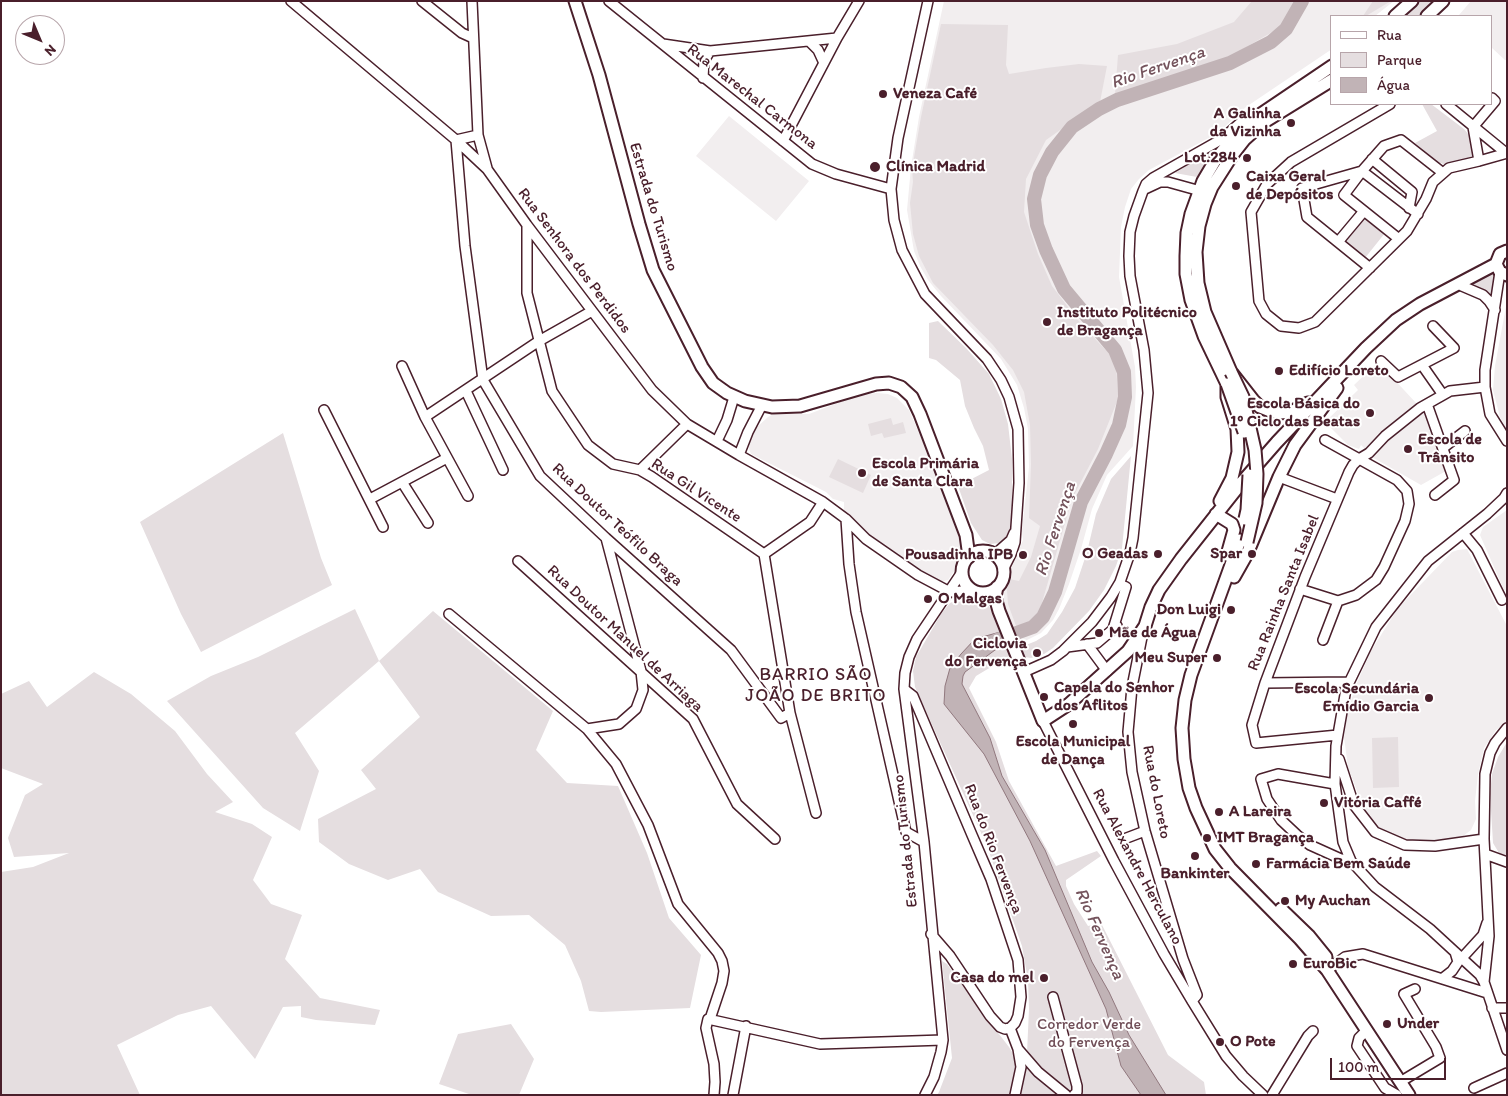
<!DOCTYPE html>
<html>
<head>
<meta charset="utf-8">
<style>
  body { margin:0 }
  #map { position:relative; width:1508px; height:1096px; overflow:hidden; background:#fff; font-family:Itim,sans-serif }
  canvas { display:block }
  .frame { position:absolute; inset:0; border:2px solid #4a1f2b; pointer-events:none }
  .legend { position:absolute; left:1330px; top:15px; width:162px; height:90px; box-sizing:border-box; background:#fff; border:1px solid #b7a5aa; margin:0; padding:6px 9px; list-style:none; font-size:15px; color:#4a1f2b }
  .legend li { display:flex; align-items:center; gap:10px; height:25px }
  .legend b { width:25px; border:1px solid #b7a5aa }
  .north { position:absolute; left:15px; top:15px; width:50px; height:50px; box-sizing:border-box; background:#fff; border:1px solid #b7a5aa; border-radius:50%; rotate:135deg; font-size:14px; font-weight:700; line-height:20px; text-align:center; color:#4a1f2b }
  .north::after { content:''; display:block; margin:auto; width:18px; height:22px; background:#4a1f2b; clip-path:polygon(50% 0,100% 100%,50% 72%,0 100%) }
  .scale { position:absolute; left:1330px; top:1058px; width:116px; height:22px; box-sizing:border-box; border:2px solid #4a1f2b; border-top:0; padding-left:6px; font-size:15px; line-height:18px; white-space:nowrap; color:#4a1f2b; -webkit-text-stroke:4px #fff; paint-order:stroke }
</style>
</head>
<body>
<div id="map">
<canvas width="1508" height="1096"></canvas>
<div class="frame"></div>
<ul class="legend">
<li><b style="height:6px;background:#fff"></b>Rua</li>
<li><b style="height:14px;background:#e5dee0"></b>Parque</li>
<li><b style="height:14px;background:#c1b3b6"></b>Água</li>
</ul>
<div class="north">N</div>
<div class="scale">100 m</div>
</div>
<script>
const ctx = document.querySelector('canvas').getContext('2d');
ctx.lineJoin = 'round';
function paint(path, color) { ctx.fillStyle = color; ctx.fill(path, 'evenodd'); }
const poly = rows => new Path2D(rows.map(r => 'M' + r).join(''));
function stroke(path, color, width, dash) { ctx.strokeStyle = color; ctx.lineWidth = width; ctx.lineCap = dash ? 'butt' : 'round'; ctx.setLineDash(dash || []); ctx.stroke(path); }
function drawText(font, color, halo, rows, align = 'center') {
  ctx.font = font + ' Itim,sans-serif'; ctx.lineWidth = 4; ctx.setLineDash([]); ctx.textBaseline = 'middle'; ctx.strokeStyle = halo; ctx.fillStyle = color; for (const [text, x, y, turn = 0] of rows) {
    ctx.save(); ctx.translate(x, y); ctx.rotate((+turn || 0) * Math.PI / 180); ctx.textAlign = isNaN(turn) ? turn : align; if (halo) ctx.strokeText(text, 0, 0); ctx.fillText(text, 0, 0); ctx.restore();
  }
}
paint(poly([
  [944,1,1394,1,1375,16,1332,16,1332,49,1246,107,1218,133,1149,170,1139,179,1131,189,1125,207,1121,227,1119,277,1135,367,1136,387,1133,446,1107,475,1092,509,1081,549,1069,584,1059,609,1053,620,1041,633,1019,644,1004,604,1004,590,1007,579,1023,540,1022,531,1029,467,1028,429,1024,408,1017,385,1001,359,941,296,928,280,920,266,914,251,907,210,911,167,919,117],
  [1471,1,1507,1,1507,60,1505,60,1492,48,1492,16,1460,16,1459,15],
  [729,116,809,181,776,221,696,156],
  [1507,301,1507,430,1500,417,1493,390,1495,366],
  [1378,362,1417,404,1386,430,1366,450,1361,445,1359,449,1348,445,1325,422,1358,390,1354,385],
  [877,393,888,394,897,398,909,410,962,532,963,547,955,570,948,580,939,582,877,541,844,511,844,502,833,499,826,492,751,454,749,449,749,444,755,429,768,417,774,414,809,414,859,395],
  [1424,410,1446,471,1421,485,1372,457,1385,441],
  [1507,510,1507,591,1504,590,1480,535,1483,527],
  [1467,549,1507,626,1507,721,1496,730,1484,748,1478,774,1475,801,1476,819,1471,830,1463,836,1445,840,1413,841,1390,834,1376,825,1365,813,1348,767,1344,737,1348,711,1356,685,1371,651,1398,608,1452,552,1458,550]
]), '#f2eeef');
paint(poly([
  [1252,1,1297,1,1285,22,1279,28,1224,60,1115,94,1118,55,1177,44,1234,22],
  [1373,1,1391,1,1366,16,1363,16],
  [1418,1,1437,1,1420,16,1401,16],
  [941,24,1008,25,1006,65,1009,74,1046,68,1079,64,1107,66,1100,102,1046,140,1026,179,1024,212,1038,254,1052,286,1081,324,1116,361,1118,399,1098,449,1072,499,1039,613,1030,622,1016,626,1008,604,1007,590,1009,579,1019,581,1031,557,1040,526,1029,518,1031,464,1030,425,1024,392,1013,370,993,345,933,283,919,256,913,234,910,203,913,182,912,169,921,117],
  [1422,104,1431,104,1464,129,1469,135,1474,160,1447,165,1437,162,1415,143,1437,131],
  [1211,151,1213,152,1197,177,1175,173],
  [1365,216,1385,233,1365,258,1344,241],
  [1493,274,1496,276,1491,298,1472,286,1472,284,1490,275],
  [938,321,966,348,989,374,1001,399,1008,424,1012,459,1012,523,1009,534,1000,543,990,544,982,540,971,523,958,486,989,470,983,446,974,428,965,406,960,380,936,360,929,358,929,323],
  [891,418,893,425,903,422,906,433,884,438,882,433,871,436,868,424],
  [283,433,321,558,332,585,201,652,181,614,140,522],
  [1131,456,1122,548,1116,566,1104,590,1089,611,1053,648,1044,654,1031,658,1025,657,1023,655,1021,647,1036,641,1047,634,1062,612,1075,588,1087,552,1096,514,1111,479],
  [838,459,871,475,863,493,829,477],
  [965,597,976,598,985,602,991,609,1011,655,976,676,969,688,996,742,1009,781,1056,866,1097,851,1101,856,1066,880,1066,886,1074,904,1088,926,1101,923,1168,1055,1204,1082,1206,1095,937,1095,939,1092,952,1058,942,961,947,964,975,1003,1009,1047,1026,1075,1029,1009,1028,980,1022,946,987,846,915,687,913,671,916,657,941,614,950,603],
  [355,609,379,661,433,611,553,711,536,750,567,783,618,786,647,853,669,918,701,955,690,1008,601,1012,589,1011,581,981,565,945,529,915,491,916,438,892,420,869,388,880,349,864,319,842,318,819,376,789,361,770,420,717,379,661,295,733,319,771,300,831,263,808,167,701,211,676,258,657],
  [94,672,131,694,175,731,207,774,233,802,215,812,252,824,272,837,253,880,271,904,302,915,285,959,320,998,380,1010,375,1025,316,1020,301,1017,301,1006,283,1007,255,1059,211,1006,178,1015,117,1045,140,1095,1,1095,1,872,33,867,69,853,14,857,8,838,25,795,43,784,1,768,1,694,29,681,47,707],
  [1398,737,1399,787,1373,788,1372,738],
  [1507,742,1507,859,1499,853,1493,843,1490,794,1492,774,1498,757],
  [511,1024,534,1059,519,1095,472,1095,439,1084,458,1034]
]), '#e5dee0');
const water = poly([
  [1000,632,1006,642,965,672,963,676,962,684,990,738,1002,776,1045,850,1092,962,1109,992,1129,1035,1166,1095,1141,1095,1121,1066,1106,1009,1030,841,984,754,944,704,945,686,950,668,961,654,975,639,1000,632]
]);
paint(water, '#c1b3b6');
stroke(water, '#91787e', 1);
stroke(poly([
  [997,640,1033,627,1043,617,1055,592,1081,502,1106,454,1119,425,1125,397,1124,372,1115,350,1064,289,1046,250,1037,225,1034,199,1040,175,1052,152,1072,127,1099,109,1117,100,1230,63,1271,42,1286,29,1302,1]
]), '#c1b3b6', 14);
const minor = poly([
  [291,1,456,140,487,169,527,225,652,390,687,424,739,455,823,502,846,519,866,539,918,575,950,592,973,590],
  [422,1,462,33,473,38],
  [472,1,478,135,456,140,465,246,483,380,540,476,606,538,731,650,781,718,790,713],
  [609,1,812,164,836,174,891,189],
  [928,1,898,138,891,189,894,220,902,250,925,294,987,359,1001,380,1009,397,1018,429,1019,483,1015,542,1011,554,1003,570],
  [809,41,818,50,824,63],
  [663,44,710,51,837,38],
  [703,78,704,61,710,51],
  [1390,104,1291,162,1267,184,1251,212,1259,301,1266,314,1281,326,1299,328,1315,322,1407,231,1426,199,1433,182,1449,168,1479,161,1507,153],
  [1446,104,1506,153],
  [478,135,487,168],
  [783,141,837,38,859,1],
  [1372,159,1412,192,1409,208],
  [1479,161,1473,127,1495,101,1492,98],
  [1145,189,1160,182,1168,182,1204,192],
  [527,225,527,293,552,391,588,445,613,464,640,470,652,477,764,554,810,522,823,502],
  [1399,239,1344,195,1362,171,1384,146,1401,140,1443,173],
  [1338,242,1364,211],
  [1370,268,1307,217,1302,188,1362,171,1418,214],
  [1500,272,1485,370,1485,387,1490,414,1507,441],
  [1462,286,1483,295,1489,301,1495,310],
  [1381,361,1398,377,1454,348,1433,326],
  [1422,365,1443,395],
  [402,366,425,417],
  [466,391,503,470],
  [1427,404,1454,480,1435,495],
  [324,410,383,527],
  [717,441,727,420,734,397],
  [1443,448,1465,431],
  [739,455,748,432,762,405],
  [640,470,687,424],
  [1279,477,1337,499],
  [402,482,428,523],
  [1507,493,1504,498,1487,514,1428,561,1376,627,1346,689,1336,746,1335,784,1343,842,1351,861,1375,887,1430,929,1480,975,1484,982,1507,1050],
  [468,496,425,417,539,341,592,311],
  [370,499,447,458],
  [846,519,849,564,856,612,906,832,924,842],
  [1463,533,1477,550,1502,600],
  [764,554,790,713,816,813],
  [994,555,1011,540,1014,533],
  [518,561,693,719,737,804,775,839],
  [1300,589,1338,601,1356,595,1376,580,1384,567,1405,521,1409,504,1407,491,1397,480,1325,440],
  [449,614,587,729,616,764,648,825,678,904,718,953,722,961,724,971,722,983,710,1019],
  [1113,629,1126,587,1119,584],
  [1143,632,1132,687,1129,721,1128,732,1132,772,1145,831,1183,959,1197,995,1192,1001],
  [1323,640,1338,601],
  [1087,644,1107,671],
  [1067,647,1097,643,1117,626],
  [1024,672,1051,660,1063,651,1092,622,1111,597,1120,582,1130,553,1133,538,1148,393,1144,350,1130,276,1129,256,1130,232,1134,216,1143,191,1146,184,1153,178,1222,139,1240,123,1255,117],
  [1265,683,1349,682],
  [904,689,913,696,972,835,991,879,1018,960,1021,997,1018,1016,1015,1023,1010,1028],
  [1043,721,1114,861,1164,954,1192,1001,1226,1056,1243,1076,1263,1095],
  [587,729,619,724,636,709,643,690,641,671,606,538],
  [1338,735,1256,743,1252,725,1265,683,1305,577,1349,472,1353,465,1359,459,1369,453,1385,436,1420,408,1450,391,1485,387],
  [1339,759,1354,805,1375,832,1405,845,1435,846,1484,839],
  [1335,784,1278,774,1261,779,1267,799,1281,820,1297,835,1310,845,1341,859,1351,861],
  [1124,839,1145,831],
  [1485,854,1507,862],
  [931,934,950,956,990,1016,1000,1027,1005,1029,1010,1028],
  [1462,958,1483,935,1487,923],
  [1327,970,1345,957,1363,954,1487,993],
  [1443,978,1452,971,1458,962,1455,952],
  [1484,982,1489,936,1484,839,1485,774,1490,753,1495,743,1507,728],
  [1053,997,1077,1086,1077,1092,1074,1095],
  [1492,1008,1507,1008],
  [1010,1028,1018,1049,1021,1067,1015,1095],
  [1367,1030,1359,1038,1357,1046,1385,1088,1397,1095],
  [1018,1049,1038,1072,1066,1095],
  [1400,1082,1440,1058,1436,1047,1404,994,1415,989],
  [1474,1088,1507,1073],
  [714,1095,715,1082,714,1064,706,1028,708,1019,820,1044,943,1040],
  [733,1095,746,1026],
  [925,1095,934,1077,941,1052,943,1040,924,842,904,689,905,673,909,657,917,639,962,572],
  [1272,1095,1308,1036,1313,1031]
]);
const major = poly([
  [575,1,599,75,639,224,653,270,702,367,713,383,727,393,745,401,772,407,800,406,876,384,889,383,901,387,912,397,920,414,966,535,969,557],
  [1395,16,1412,1],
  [1427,16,1443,1],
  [1507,251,1500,254,1496,264,1500,272,1507,275],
  [1308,403,1291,412,1280,413,1270,411,1260,407,1253,400,1231,372,1205,312,1198,283,1196,252,1199,226,1205,204,1212,187,1233,154,1244,140,1264,122,1332,80],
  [1220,501,1232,478,1238,452,1237,429,1227,397,1227,384,1204,336,1191,300,1186,274,1186,256,1187,233,1191,214,1203,181,1216,159,1229,143,1258,116,1332,66],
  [1216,514,1232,524,1234,530,1227,555],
  [1240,540,1191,675,1185,700,1182,728,1184,759,1189,788,1196,808,1215,849,1230,868,1300,939,1327,970,1409,1095],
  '962 572a21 21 0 1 1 42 0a21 21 0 1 1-42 0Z',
  [1234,577,1247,554,1279,477,1295,445,1337,388],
  [997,587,995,597,999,611,1043,721,1069,704,1128,651,1145,626,1151,607,1159,590,1181,559,1242,482,1277,442,1366,348,1396,320,1420,304,1496,264],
  [1281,909,1309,936,1326,957]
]);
stroke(minor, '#4a1f2b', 12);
stroke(major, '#4a1f2b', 15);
stroke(minor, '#fff', 9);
stroke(major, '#fff', 11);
const majorBridge = poly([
  [1231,372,1243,397,1255,450,1257,474,1256,503,1247,542],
  [1227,384,1244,432],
  [1245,519,1247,510,1249,475]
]);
stroke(majorBridge, '#4a1f2b', 15, []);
stroke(majorBridge, '#fff', 11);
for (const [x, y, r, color] of [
  [883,94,5,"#4a1f2b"],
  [1291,123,5,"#4a1f2b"],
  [1247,158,5,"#4a1f2b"],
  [875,167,6,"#4a1f2b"],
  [1236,186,5,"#4a1f2b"],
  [1047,322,5,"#4a1f2b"],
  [1279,371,5,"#4a1f2b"],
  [1370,413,5,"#4a1f2b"],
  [1408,449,5,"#4a1f2b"],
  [862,473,5,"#4a1f2b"],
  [1158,554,5,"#4a1f2b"],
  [1252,554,5,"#4a1f2b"],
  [1023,555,5,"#4a1f2b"],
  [928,599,5,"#4a1f2b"],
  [1231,610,5,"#4a1f2b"],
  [1099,633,5,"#4a1f2b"],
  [1037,653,5,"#4a1f2b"],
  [1217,658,5,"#4a1f2b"],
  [1044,697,5,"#4a1f2b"],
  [1429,698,5,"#4a1f2b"],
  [1073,724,5,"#4a1f2b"],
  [1324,803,5,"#4a1f2b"],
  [1219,812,5,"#4a1f2b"],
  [1207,838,5,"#4a1f2b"],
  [1195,856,5,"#4a1f2b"],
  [1256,864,5,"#4a1f2b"],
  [1285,901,5,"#4a1f2b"],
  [1293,964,5,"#4a1f2b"],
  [1044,978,5,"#4a1f2b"],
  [1387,1024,5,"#4a1f2b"],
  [1220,1042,5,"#4a1f2b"]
]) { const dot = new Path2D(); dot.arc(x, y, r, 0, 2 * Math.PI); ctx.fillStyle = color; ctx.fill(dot); stroke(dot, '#fff', 2); }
drawText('bold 16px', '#4a1f2b', '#fff', [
  ["Veneza Café",893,94],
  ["A Galinha",1281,114,"right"],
  ["da Vizinha",1281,132,"right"],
  ["Lot.284",1237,158,"right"],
  ["Clínica Madrid",886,167],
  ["Caixa Geral",1246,177],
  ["de Depósitos",1246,195],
  ["Instituto Politécnico",1057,313],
  ["de Bragança",1057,331],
  ["Edifício Loreto",1289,371],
  ["Escola Básica do",1360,404,"right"],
  ["1º Ciclo das Beatas",1360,422,"right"],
  ["Escola de",1418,440],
  ["Trânsito",1418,458],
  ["Escola Primária",872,464],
  ["de Santa Clara",872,482],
  ["O Geadas",1148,554,"right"],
  ["Spar",1242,554,"right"],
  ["Pousadinha IPB",1013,555,"right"],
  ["O Malgas",938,599],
  ["Don Luigi",1221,610,"right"],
  ["Mãe de Água",1109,633],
  ["Ciclovia",1027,644,"right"],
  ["do Fervença",1027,662,"right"],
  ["Meu Super",1207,658,"right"],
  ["Capela do Senhor",1054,688],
  ["dos Aflitos",1054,706],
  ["Escola Secundária",1419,689,"right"],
  ["Emídio Garcia",1419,707,"right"],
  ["Escola Municipal",1073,742,"center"],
  ["de Dança",1073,760,"center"],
  ["Vitória Caffé",1334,803],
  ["A Lareira",1229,812],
  ["IMT Bragança",1217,838],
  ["Farmácia Bem Saúde",1266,864],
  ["Bankinter",1195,874,"center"],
  ["My Auchan",1295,901],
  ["EuroBic",1303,964],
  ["Casa do mel",1034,978,"right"],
  ["Under",1397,1024],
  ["O Pote",1230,1042]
], 'left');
drawText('16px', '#4a1f2b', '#fff', [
  ["Rua Marechal Carmona",752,97,38],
  ["Estrada do Turismo",653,207,73],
  ["Rua Senhora dos Perdidos",574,261,53],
  ["Rua Gil Vicente",696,491,33],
  ["Rua Doutor Teófilo Braga",617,525,43],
  ["Rua Rainha Santa Isabel",1284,593,-68],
  ["Rua Doutor Manuel de Arriaga",625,639,43],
  ["Rua do Loreto",1156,792,79],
  ["Estrada do Turismo",906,841,-96],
  ["Rua do Rio Fervença",993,849,69],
  ["Rua Alexandre Herculano",1137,867,62]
]);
drawText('16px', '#714f58', '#fff', [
  ["Corredor Verde",1089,1025],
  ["do Fervença",1089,1043]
]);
drawText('italic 18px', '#74535c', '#fff', [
  ["Rio Fervença",1158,68,-19],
  ["Rio Fervença",1056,529,-72],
  ["Rio Fervença",1099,934,66]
]);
ctx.letterSpacing = '1px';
drawText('18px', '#4a1f2b', '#fff', [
  ["BARRIO SÃO",816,675],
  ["JOÃO DE BRITO",816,696]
]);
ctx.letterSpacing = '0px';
</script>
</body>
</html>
